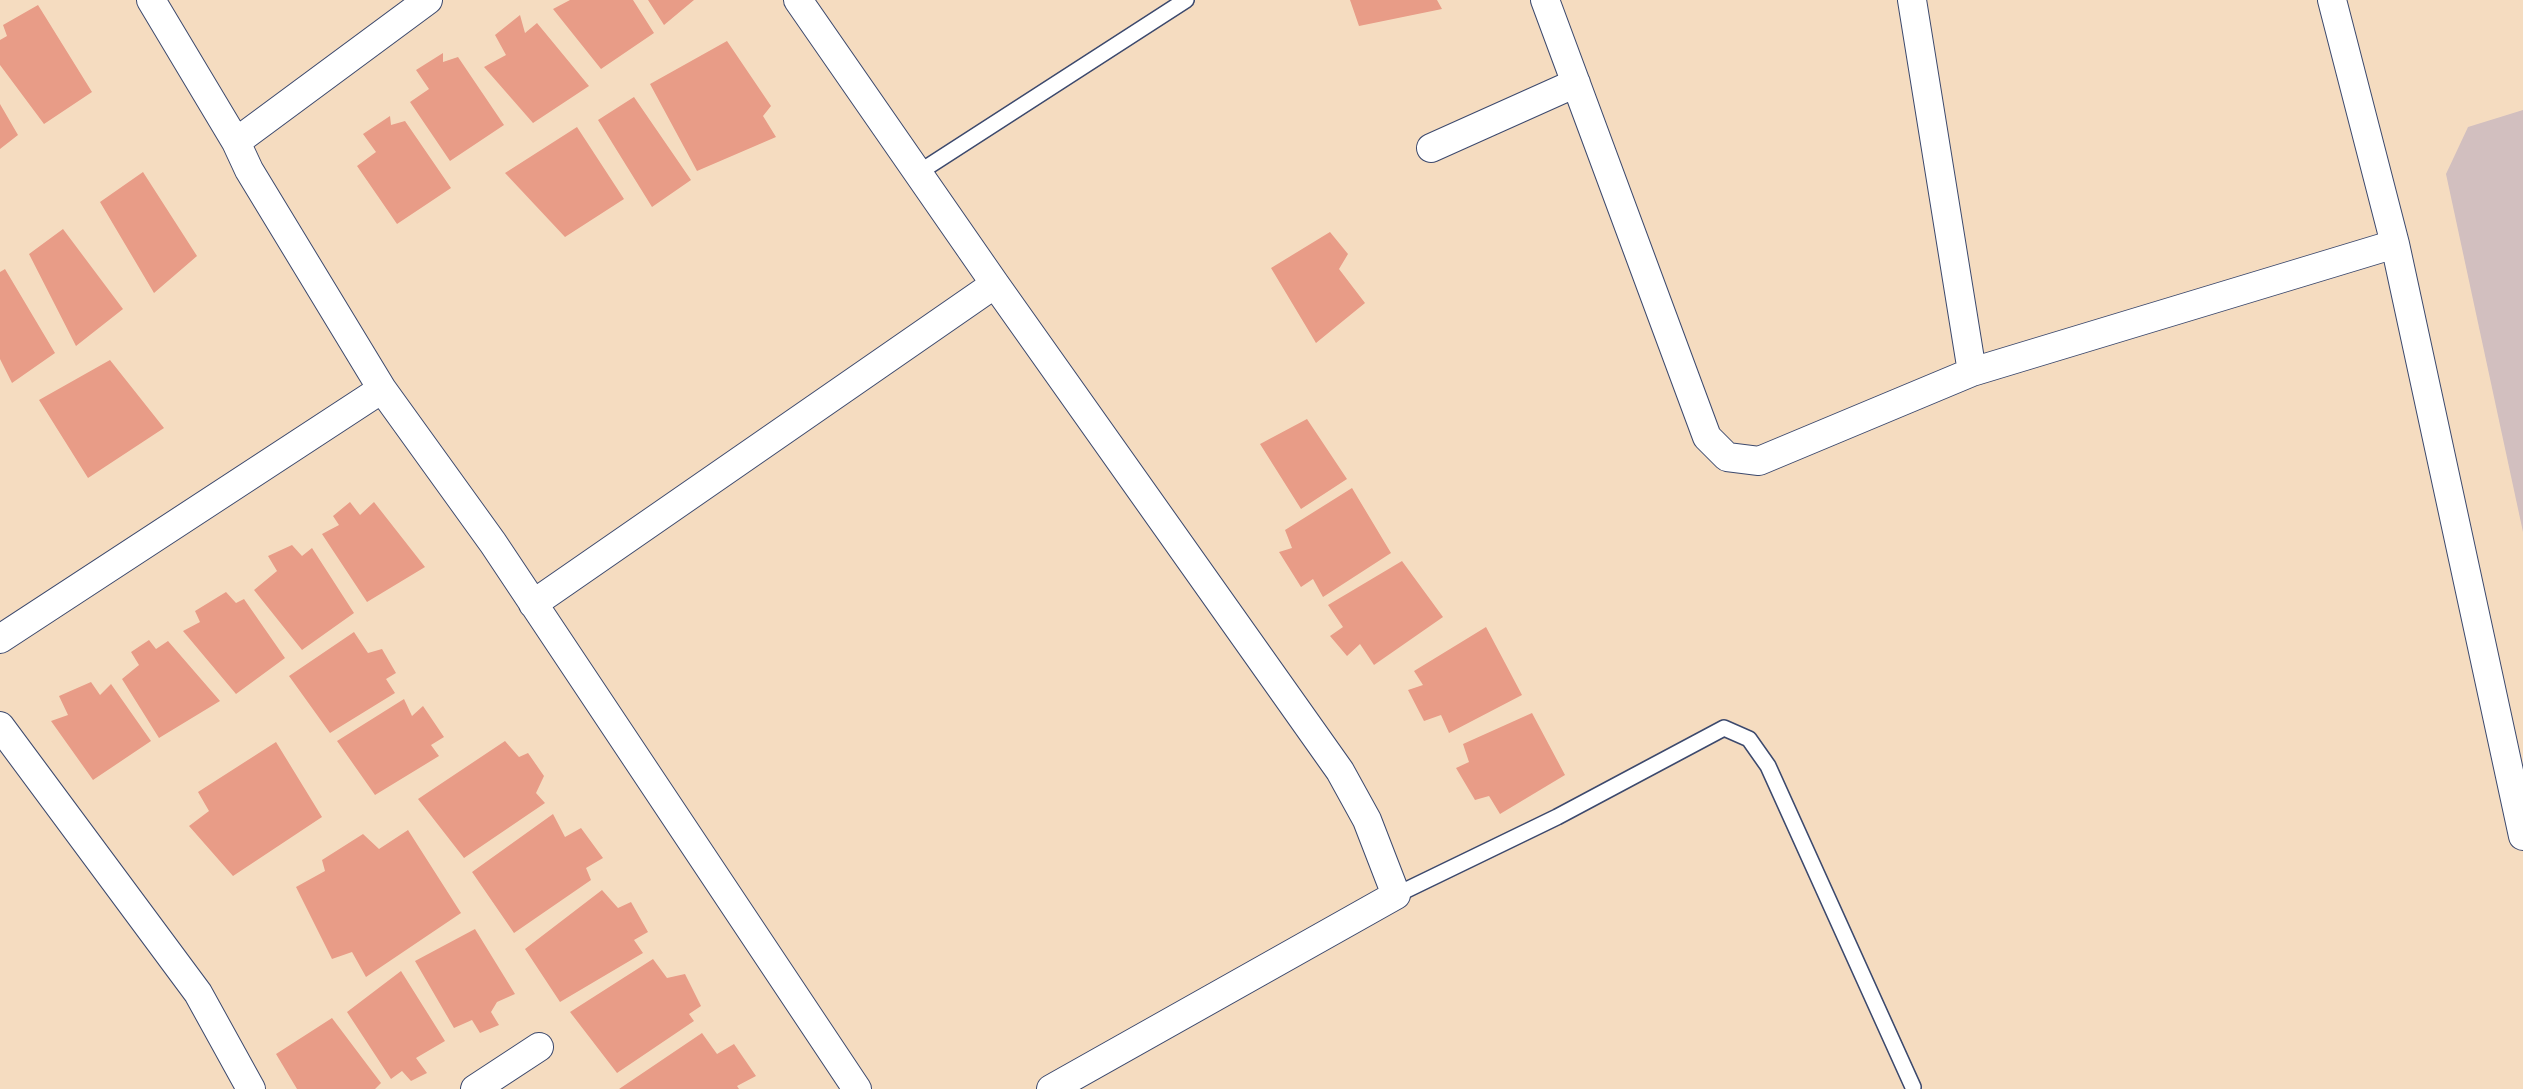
<!DOCTYPE html>
<html>
<head>
<meta charset="utf-8">
<style>
  body { margin:0 }
  canvas { display:block; background:#f5dcc0 }
</style>
</head>
<body>
<canvas width="2523" height="1089"></canvas>
<script>
const ctx = document.querySelector('canvas').getContext('2d');
ctx.lineJoin = 'round';
function paint(path, color) { ctx.fillStyle = color; ctx.fill(path, 'evenodd'); }
const poly = rows => new Path2D(rows.map(r => 'M' + r).join(''));
function stroke(path, color, width, dash) { ctx.strokeStyle = color; ctx.lineWidth = width; ctx.lineCap = dash ? 'butt' : 'round'; ctx.setLineDash(dash || []); ctx.stroke(path); }
paint(poly([
  [2523,110,2523,532,2446,174,2468,127]
]), '#d2bfbf');
paint(poly([
  [570,0,633,0,654,33,601,69,553,9],
  [648,0,694,0,664,25],
  [1350,0,1437,0,1442,9,1359,26],
  [38,5,92,92,44,124,0,65,0,40,7,36,3,25],
  [520,15,525,33,537,23,589,86,533,123,484,67,506,55,495,35],
  [727,41,771,106,763,116,776,137,697,171,650,84],
  [443,53,443,62,458,57,504,125,450,161,410,102,429,89,416,70],
  [634,97,691,180,652,207,598,120],
  [0,104,18,135,0,149],
  [390,116,391,125,405,121,451,188,397,224,357,166,376,152,363,134],
  [577,127,624,199,565,237,505,173],
  [143,172,197,256,154,293,100,202],
  [63,229,123,309,76,346,29,254],
  [1330,232,1348,254,1339,269,1365,303,1316,343,1271,268],
  [5,269,55,353,12,383,0,359,0,272],
  [110,360,164,428,88,478,39,400],
  [1307,419,1347,479,1301,509,1260,444],
  [1352,488,1391,553,1323,597,1313,579,1301,587,1279,552,1292,548,1285,530],
  [350,502,360,515,374,502,425,567,367,602,322,534,339,525,333,516],
  [292,545,302,556,312,548,354,613,302,650,254,590,277,571,268,556],
  [1402,561,1443,617,1374,665,1360,644,1347,656,1330,636,1343,627,1328,605],
  [226,592,236,603,244,599,285,658,236,694,183,631,200,622,195,611],
  [1486,627,1522,695,1449,733,1441,715,1424,721,1408,690,1423,685,1414,671],
  [354,632,368,653,382,649,396,673,386,679,395,693,330,733,289,676],
  [149,640,156,649,168,641,220,701,159,738,122,679,139,665,131,652],
  [91,682,100,695,111,684,151,741,93,780,51,721,68,715,59,696],
  [404,699,412,716,423,706,444,737,431,745,439,756,375,795,337,741],
  [1532,713,1565,775,1500,814,1489,796,1475,800,1456,768,1469,762,1463,744],
  [505,741,519,757,528,753,544,776,536,793,545,803,464,858,418,799],
  [276,742,322,817,233,876,189,826,209,811,198,792],
  [553,814,565,837,581,828,603,858,586,868,591,880,514,933,472,872],
  [408,830,461,913,366,977,352,952,332,959,296,887,325,871,322,860,363,834,379,849],
  [602,890,618,908,631,902,648,932,634,940,643,953,560,1002,525,949],
  [475,929,515,994,497,1002,491,1012,499,1025,480,1033,472,1020,454,1028,415,961],
  [653,959,667,978,685,974,701,1006,689,1014,694,1021,617,1073,570,1012],
  [401,971,445,1041,416,1058,427,1073,411,1081,402,1071,391,1079,347,1012],
  [332,1018,381,1083,375,1089,297,1089,276,1054],
  [702,1033,717,1054,734,1044,756,1076,737,1086,739,1089,619,1089]
]), '#e89c87');
const lane = poly([
  [918,173,1186,0],
  [1396,895,1557,817,1724,728,1749,739,1768,766,1913,1087]
]);
const street = poly([
  [151,0,236,142,249,170,382,389,493,543,857,1089],
  [798,0,995,284,1340,771,1367,820,1396,895,1051,1089],
  [1545,0,1707,437,1727,457,1759,461,1972,372,2395,244],
  [1912,0,1972,372],
  [2332,0,2395,244,2523,836],
  [236,142,428,0],
  [1431,148,1576,83],
  [533,604,995,284],
  [0,639,382,389],
  [0,726,198,993,251,1089],
  [475,1089,539,1047]
]);
stroke(lane, '#3c496d', 18);
stroke(street, '#3c496d', 30);
stroke(lane, '#fff', 15);
stroke(street, '#fff', 28);
</script>
</body>
</html>
